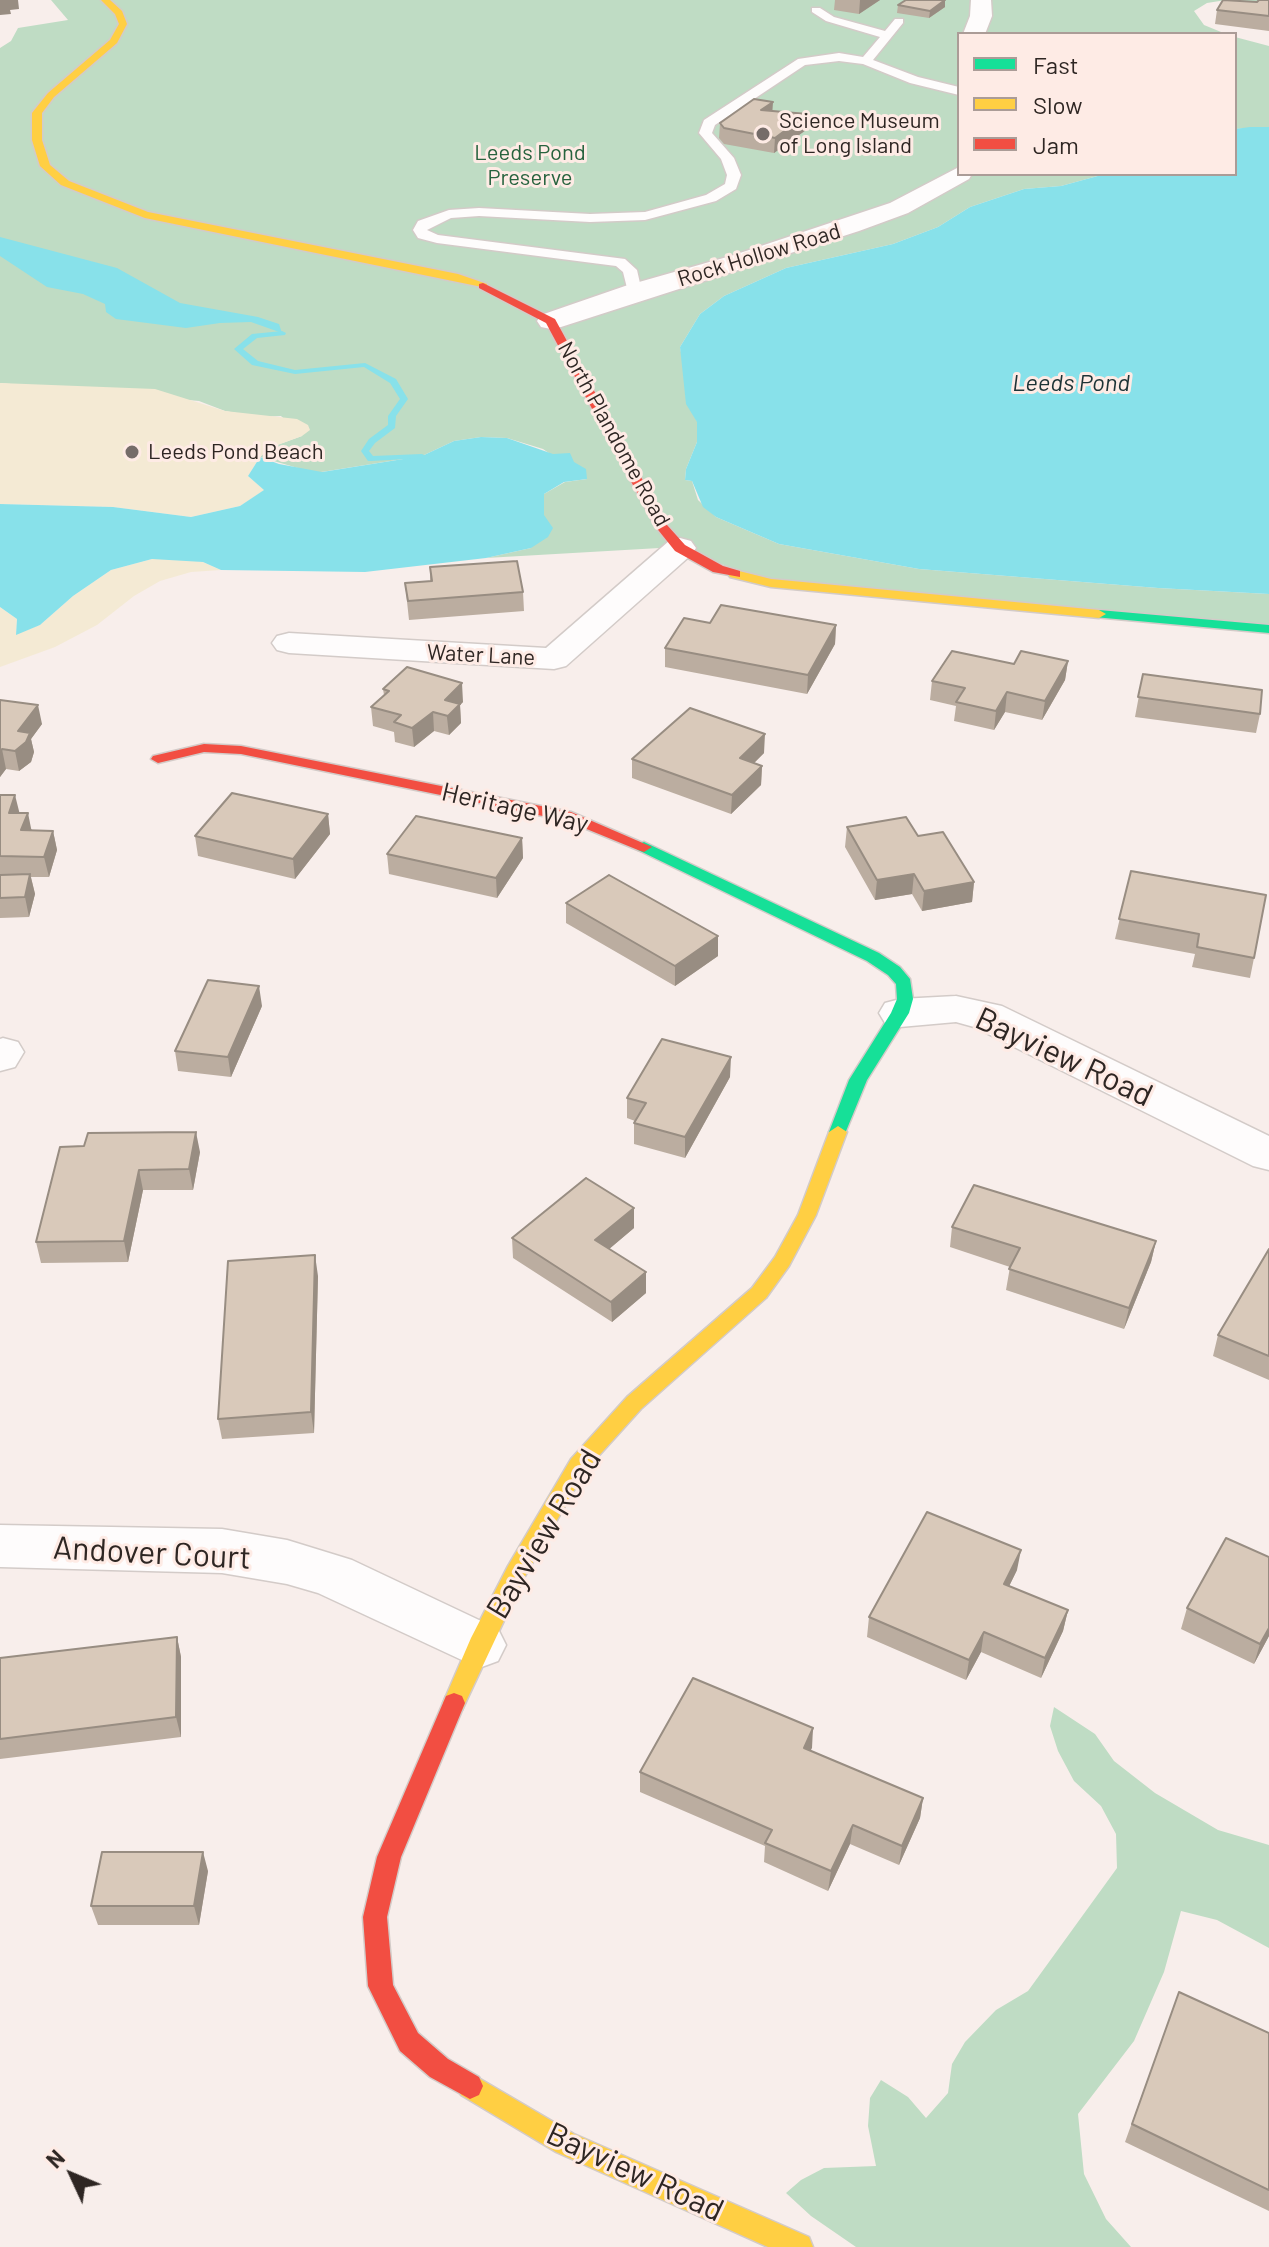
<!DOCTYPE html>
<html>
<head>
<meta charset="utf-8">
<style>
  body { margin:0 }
  #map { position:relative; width:1269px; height:2247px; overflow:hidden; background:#f8eeeb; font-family:Barlow,sans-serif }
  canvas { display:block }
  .legend { position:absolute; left:957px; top:32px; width:280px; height:144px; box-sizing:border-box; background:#feebe5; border:2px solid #ab9c97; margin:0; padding:10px 14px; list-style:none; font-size:24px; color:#2e2623 }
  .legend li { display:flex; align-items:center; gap:16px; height:40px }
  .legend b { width:40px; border:2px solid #ab9c97 }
  .north { position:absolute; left:32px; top:2135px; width:80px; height:80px; -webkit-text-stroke:6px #feebe5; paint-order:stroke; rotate:314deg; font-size:22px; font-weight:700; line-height:32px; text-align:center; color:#2e2623 }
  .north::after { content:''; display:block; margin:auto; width:28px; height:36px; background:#2e2623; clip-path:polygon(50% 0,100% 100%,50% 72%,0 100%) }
</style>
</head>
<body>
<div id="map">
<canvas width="1269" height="2247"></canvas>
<ul class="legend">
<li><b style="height:10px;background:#16e098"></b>Fast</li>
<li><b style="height:10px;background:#ffcf43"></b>Slow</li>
<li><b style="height:10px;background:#f24e42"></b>Jam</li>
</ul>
<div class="north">N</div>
</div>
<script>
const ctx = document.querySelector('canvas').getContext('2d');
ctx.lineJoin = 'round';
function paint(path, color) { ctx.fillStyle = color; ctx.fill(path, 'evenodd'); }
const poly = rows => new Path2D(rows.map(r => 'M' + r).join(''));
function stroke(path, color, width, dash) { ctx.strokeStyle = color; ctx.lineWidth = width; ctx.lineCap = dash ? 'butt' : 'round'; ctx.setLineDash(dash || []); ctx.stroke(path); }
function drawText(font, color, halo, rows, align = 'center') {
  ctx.font = font + ' Barlow,sans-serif'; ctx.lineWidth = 6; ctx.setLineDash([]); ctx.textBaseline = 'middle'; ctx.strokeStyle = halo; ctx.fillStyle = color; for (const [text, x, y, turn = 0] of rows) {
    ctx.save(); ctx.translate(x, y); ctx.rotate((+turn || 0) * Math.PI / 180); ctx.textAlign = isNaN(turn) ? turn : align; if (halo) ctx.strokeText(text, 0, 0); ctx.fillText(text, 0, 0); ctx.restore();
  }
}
paint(poly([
  [51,0,1263,0,1269,3,1226,0,1207,3,1194,11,1204,25,1226,34,959,34,959,174,1105,174,1061,186,1024,189,970,207,938,227,893,244,786,268,724,296,700,314,680,347,692,412,697,421,697,442,686,469,685,480,692,481,698,500,716,517,779,544,919,569,1158,588,1269,594,1269,629,771,583,677,547,486,558,531,548,544,515,544,494,565,482,587,479,543,449,507,438,481,437,454,441,422,456,315,473,260,457,269,448,302,436,281,416,260,417,225,411,199,401,0,383,0,48,11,41,18,28,68,20],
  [1235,37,1269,46,1269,127,1235,129],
  [1054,1707,1095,1734,1114,1761,1155,1793,1218,1830,1269,1845,1269,1948,1217,1920,1181,1911,1164,1972,1134,2041,1078,2114,1084,2174,1106,2219,1131,2247,856,2247,811,2216,786,2193,801,2180,824,2168,876,2166,868,2126,870,2098,881,2080,908,2097,926,2118,948,2093,952,2064,965,2042,996,2010,1028,1991,1117,1868,1116,1834,1101,1806,1074,1781,1058,1751,1050,1726]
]), '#bfdcc4');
paint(poly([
  [0,383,155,389,225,411,297,419,308,425,310,430,302,436,269,448,260,457,248,476,265,490,240,506,191,517,113,507,0,504],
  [176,558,203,562,221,570,191,572,160,581,134,596,97,625,55,647,0,667,0,607,17,619,16,634,40,625,73,596,111,570,152,559]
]), '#f4ead4');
paint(poly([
  [1250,127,1269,127,1269,594,1158,588,919,569,779,544,716,517,703,507,692,481,685,480,686,469,697,442,697,422,686,404,680,347,700,314,724,296,786,268,893,244,938,227,970,207,1024,189,1061,186,1105,174,1235,174,1235,129],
  [0,237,117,268,180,303,258,317,279,324,282,333,251,322,220,323,186,328,116,319,106,312,105,304,83,294,47,287,0,256],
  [481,437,507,438,553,454,570,453,574,462,586,469,587,479,564,482,544,494,544,515,553,528,548,537,531,548,486,558,365,572,221,570,203,562,152,559,111,570,73,596,40,625,16,635,17,619,0,607,0,504,113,507,191,517,240,506,264,490,248,476,260,457,279,464,322,472,422,456,454,441]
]), '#88e1ea');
paint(poly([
  [282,331,286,333,285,335,257,338,243,349,258,361,295,370,365,363,396,379,408,399,396,416,395,428,375,443,369,451,373,456,422,454,426,456,425,458,371,461,368,461,361,451,369,439,388,425,388,416,400,399,390,383,364,367,295,374,252,365,234,349,252,334,282,331]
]), '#88e1ea');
const lane = poly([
  [812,8,820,8,834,17,885,31,895,19,903,19,903,23,873,60,918,77,959,87,959,95,910,83,863,64,839,61,805,65,715,125,712,133,734,158,741,175,736,189,716,201,645,220,590,222,479,216,451,218,427,230,438,235,625,259,637,270,642,292,635,296,628,292,623,272,616,266,437,243,418,238,413,230,418,221,449,210,479,208,590,214,645,212,706,195,725,184,727,175,721,159,699,133,704,120,798,59,839,53,863,57,880,37,826,21,812,12,812,8]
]);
const street = poly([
  [971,0,991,0,992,16,985,34,963,34,970,16,971,0],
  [959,167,959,174,972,174,969,179,908,213,859,231,561,327,551,329,541,327,537,321,541,315,625,286,734,255,890,203,959,167],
  [680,538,691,541,696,548,691,555,566,666,554,669,289,653,277,650,272,643,277,636,289,633,546,648,669,541,680,538],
  [956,996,1002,1006,1269,1136,1269,1170,1253,1166,974,1027,956,1022,900,1027,885,1023,879,1013,885,1003,900,999,956,996],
  [3,1038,18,1042,24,1052,15,1067,0,1071,0,1039,3,1038],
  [0,1525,222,1529,287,1540,352,1560,498,1629,506,1645,498,1661,479,1668,318,1593,287,1584,222,1573,0,1567,0,1525]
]);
const fast = poly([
  [1099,610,1269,625,1269,633,1094,617,1094,611,1099,610],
  [644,842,879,953,900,967,910,979,913,999,909,1013,867,1080,844,1136,838,1138,829,1132,849,1080,891,1013,897,999,896,984,888,975,867,961,638,850,636,847,638,844,644,842]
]);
const slow = poly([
  [101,0,110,0,122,11,127,24,117,43,54,97,42,113,42,140,50,165,69,181,148,212,458,274,487,284,487,288,145,218,61,185,40,166,32,140,32,113,48,93,110,40,119,24,115,14,101,0],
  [735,570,771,579,1099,610,1106,614,1099,618,771,587,730,577,728,574,735,570],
  [838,1126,847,1132,816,1215,789,1266,766,1298,641,1409,585,1471,524,1578,462,1710,454,1713,446,1710,443,1703,471,1638,508,1566,571,1459,627,1397,752,1288,775,1257,798,1215,829,1132,838,1126],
  [470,2073,574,2134,809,2237,813,2247,768,2247,556,2152,461,2095,457,2086,461,2077,470,2073]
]);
const jam = poly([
  [483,283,555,319,667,525,685,545,723,566,740,571,740,577,713,572,675,551,655,526,546,323,479,288,479,284,483,283],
  [204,744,241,746,571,812,652,847,644,852,638,850,567,821,241,754,204,752,158,763,151,759,153,756,204,744],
  [454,1693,462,1696,465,1703,401,1857,387,1917,393,1985,418,2033,448,2059,479,2077,483,2086,479,2095,470,2099,430,2077,400,2051,368,1986,363,1917,377,1857,446,1696,454,1693]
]);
stroke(lane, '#d3cbc8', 3);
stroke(street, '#d3cbc8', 3);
stroke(fast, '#d3cbc8', 3);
stroke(slow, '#d3cbc8', 3);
stroke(jam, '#d3cbc8', 3);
paint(lane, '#fefcfc');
paint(street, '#fefcfc');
paint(fast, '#16e098');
paint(slow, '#ffcf43');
paint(jam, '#f24e42');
paint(poly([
  [835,0,880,0,859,14,834,10],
  [945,0,945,7,929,18,897,13,898,5],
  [1269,0,1269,31,1215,24,1217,10],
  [772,111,806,130,774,153,724,144,719,138,720,123],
  [430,567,523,592,524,611,409,620,405,583,430,581],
  [710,623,836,625,835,644,807,694,665,667,665,648],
  [1068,661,1065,680,1042,720,1005,712,994,730,954,721,956,706,930,700,932,681,1014,664],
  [1143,674,1260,714,1256,733,1135,717],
  [383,689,463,702,460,705,461,723,449,735,434,731,414,747,395,742,394,732,373,726,371,707,384,695],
  [0,700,42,724,31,739,34,752,31,762,19,771,6,769,0,777],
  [764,753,754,763,762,766,761,785,731,814,632,778,632,759],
  [0,795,19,813,32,830,53,831,57,850,49,877,31,877,35,894,29,917,0,918],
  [328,814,330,834,295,879,198,856,195,836],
  [847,827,918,836,974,882,972,902,922,911,912,894,875,900,845,847],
  [522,838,523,858,497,898,389,874,387,854],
  [1131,871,1254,958,1250,978,1192,967,1195,954,1115,939],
  [566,903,718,936,718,956,675,986,566,923],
  [262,1006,231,1077,178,1071,175,1051],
  [730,1077,685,1158,634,1144,634,1123,635,1121,627,1118,627,1098],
  [60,1147,200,1152,193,1190,143,1190,128,1262,41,1263,36,1242],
  [952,1227,1156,1241,1151,1262,1124,1329,1006,1290,1010,1267,950,1247],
  [634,1228,609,1249,646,1272,646,1293,612,1322,513,1258,512,1238],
  [1269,1249,1269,1380,1213,1356,1218,1335],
  [318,1276,314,1433,222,1439,218,1419],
  [1269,1557,1269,1636,1254,1664,1181,1629,1187,1608],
  [1017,1570,1009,1586,1068,1610,1063,1631,1041,1678,981,1652,966,1680,867,1637,869,1617],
  [177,1637,181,1657,181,1737,0,1759,0,1658],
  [813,1728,810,1750,923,1798,920,1818,899,1865,850,1844,828,1891,764,1862,765,1846,640,1792,640,1772],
  [208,1871,199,1925,98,1925,91,1906],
  [1179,1992,1269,2033,1269,2211,1125,2142]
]), '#bbada0');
paint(poly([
  [0,0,18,0,19,9,10,10,11,14,0,15],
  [860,0,880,0,859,14],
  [945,0,945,7,929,18,930,11],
  [773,102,772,117,761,110],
  [807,114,806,130,774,153,775,138],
  [836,625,835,644,807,694,808,675],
  [1068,661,1065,680,1042,720,1045,701],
  [462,683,463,702,460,705,461,723,449,735,445,700],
  [1007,692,1005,712,994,730,996,711],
  [38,705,42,724,31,739,34,752,31,762,19,771,15,751,18,731],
  [433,712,434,731,414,747,412,728],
  [765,734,764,753,739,778,740,758],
  [2,749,6,769,0,777,0,752],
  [762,766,761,785,731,814,732,795],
  [15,795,20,815,9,813],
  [28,813,32,833,21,830],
  [328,814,330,834,295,879,293,859],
  [53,831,57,850,49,877,44,857],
  [522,838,523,858,497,898,496,878],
  [30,874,35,894,29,917,25,897],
  [914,874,912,894,875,900,877,880],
  [974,882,972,902,922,911,924,891],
  [718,936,718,956,675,986,675,966],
  [259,986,262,1006,231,1077,228,1057],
  [731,1057,730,1077,685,1158,685,1137],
  [196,1132,200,1152,193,1190,189,1169],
  [139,1170,143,1190,128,1262,124,1241],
  [634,1208,634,1228,595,1261,595,1240],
  [1156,1241,1151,1262,1124,1329,1129,1308],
  [315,1255,318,1276,314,1433,311,1412],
  [646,1272,646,1293,612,1322,611,1302],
  [1021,1550,1017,1570,1000,1605,1004,1584],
  [1068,1610,1063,1631,1041,1678,1045,1658],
  [1269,1628,1269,1636,1254,1664,1260,1644],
  [984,1632,981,1652,966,1680,969,1660],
  [177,1637,181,1657,181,1737,176,1717],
  [813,1728,812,1748,802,1767,804,1748],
  [923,1798,920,1818,899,1865,902,1846],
  [853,1825,850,1844,828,1891,831,1871],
  [203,1852,208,1871,199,1925,194,1906]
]), '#988d82');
const building = poly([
  [906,0,945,0,930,11,898,5,906,0],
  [1223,0,1257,2,1259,0,1269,0,1269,16,1217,10,1223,0],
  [754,99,773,102,761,110,807,114,775,138,724,128,720,123,754,99],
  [517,561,523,592,408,601,405,583,432,581,430,567,517,561],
  [721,605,836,625,808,675,665,648,684,618,710,623,721,605],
  [952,651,1014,664,1021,651,1068,661,1045,701,1007,692,996,711,956,702,965,688,932,681,952,651],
  [407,667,462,683,445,700,460,704,448,716,433,712,412,728,394,722,401,715,371,707,389,691,383,689,407,667],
  [1143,674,1262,690,1260,714,1138,697,1143,674],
  [0,700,38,705,18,731,30,733,26,742,15,751,2,749,0,752,0,700],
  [690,708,765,734,740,758,762,766,732,795,632,759,690,708],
  [232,793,328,814,293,859,195,836,232,793],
  [0,795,15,795,9,813,28,813,21,830,53,831,44,857,0,856,0,795],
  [416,816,522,838,496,878,387,854,416,816],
  [906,817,918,836,943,832,974,882,924,891,914,874,877,880,847,827,906,817],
  [1131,871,1266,895,1254,958,1197,947,1199,934,1119,919,1131,871],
  [30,874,25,897,0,898,0,875,30,874],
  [609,875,718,936,675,966,566,903,609,875],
  [208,980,259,986,228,1057,175,1051,208,980],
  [662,1039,731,1057,685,1137,634,1123,646,1103,627,1098,662,1039],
  [196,1132,189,1169,139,1170,124,1241,36,1242,60,1147,84,1146,88,1133,196,1132],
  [586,1178,634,1208,595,1240,646,1272,611,1302,512,1238,586,1178],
  [974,1185,1156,1241,1129,1308,1009,1269,1020,1248,952,1227,974,1185],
  [1269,1249,1269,1356,1218,1335,1269,1249],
  [315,1255,311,1412,218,1419,228,1261,315,1255],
  [927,1512,1021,1550,1004,1584,1068,1610,1045,1658,984,1632,969,1660,869,1617,927,1512],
  [1226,1538,1269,1557,1269,1628,1260,1644,1187,1608,1226,1538],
  [177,1637,176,1717,0,1739,0,1658,177,1637],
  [693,1678,813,1728,804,1748,923,1798,902,1846,853,1825,831,1871,765,1843,772,1830,640,1772,693,1678],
  [102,1852,203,1852,194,1906,91,1906,102,1852],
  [1179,1992,1269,2033,1269,2190,1132,2124,1179,1992]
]);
paint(building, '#d9c9ba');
stroke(building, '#988d82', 2);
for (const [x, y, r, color] of [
  [763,134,8,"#756c69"],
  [132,452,8,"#756c69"]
]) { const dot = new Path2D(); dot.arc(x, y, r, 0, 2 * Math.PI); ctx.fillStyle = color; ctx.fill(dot); stroke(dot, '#feebe5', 3); }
drawText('22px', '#2e2623', '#feebe5', [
  ["Science Museum",779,121],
  ["of Long Island",779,146],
  ["Leeds Pond Beach",148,452]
], 'left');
drawText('22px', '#27633e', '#feebe5', [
  ["Leeds Pond",530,153],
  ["Preserve",530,178]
]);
drawText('22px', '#2e2623', '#feebe5', [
  ["Rock Hollow Road",759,255,-17],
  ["North Plandome Road",614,434,61],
  ["Water Lane",481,655,3]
]);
drawText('italic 24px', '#1d3336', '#feebe5', [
  ["Leeds Pond",1071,383]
]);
drawText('26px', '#2e2623', '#feebe5', [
  ["Heritage Way",515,808,13]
]);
drawText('32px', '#2e2623', '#feebe5', [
  ["Bayview Road",1064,1057,25],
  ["Bayview Road",544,1534,-59],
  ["Andover Court",152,1553,3],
  ["Bayview Road",635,2172,25]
]);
</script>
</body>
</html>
